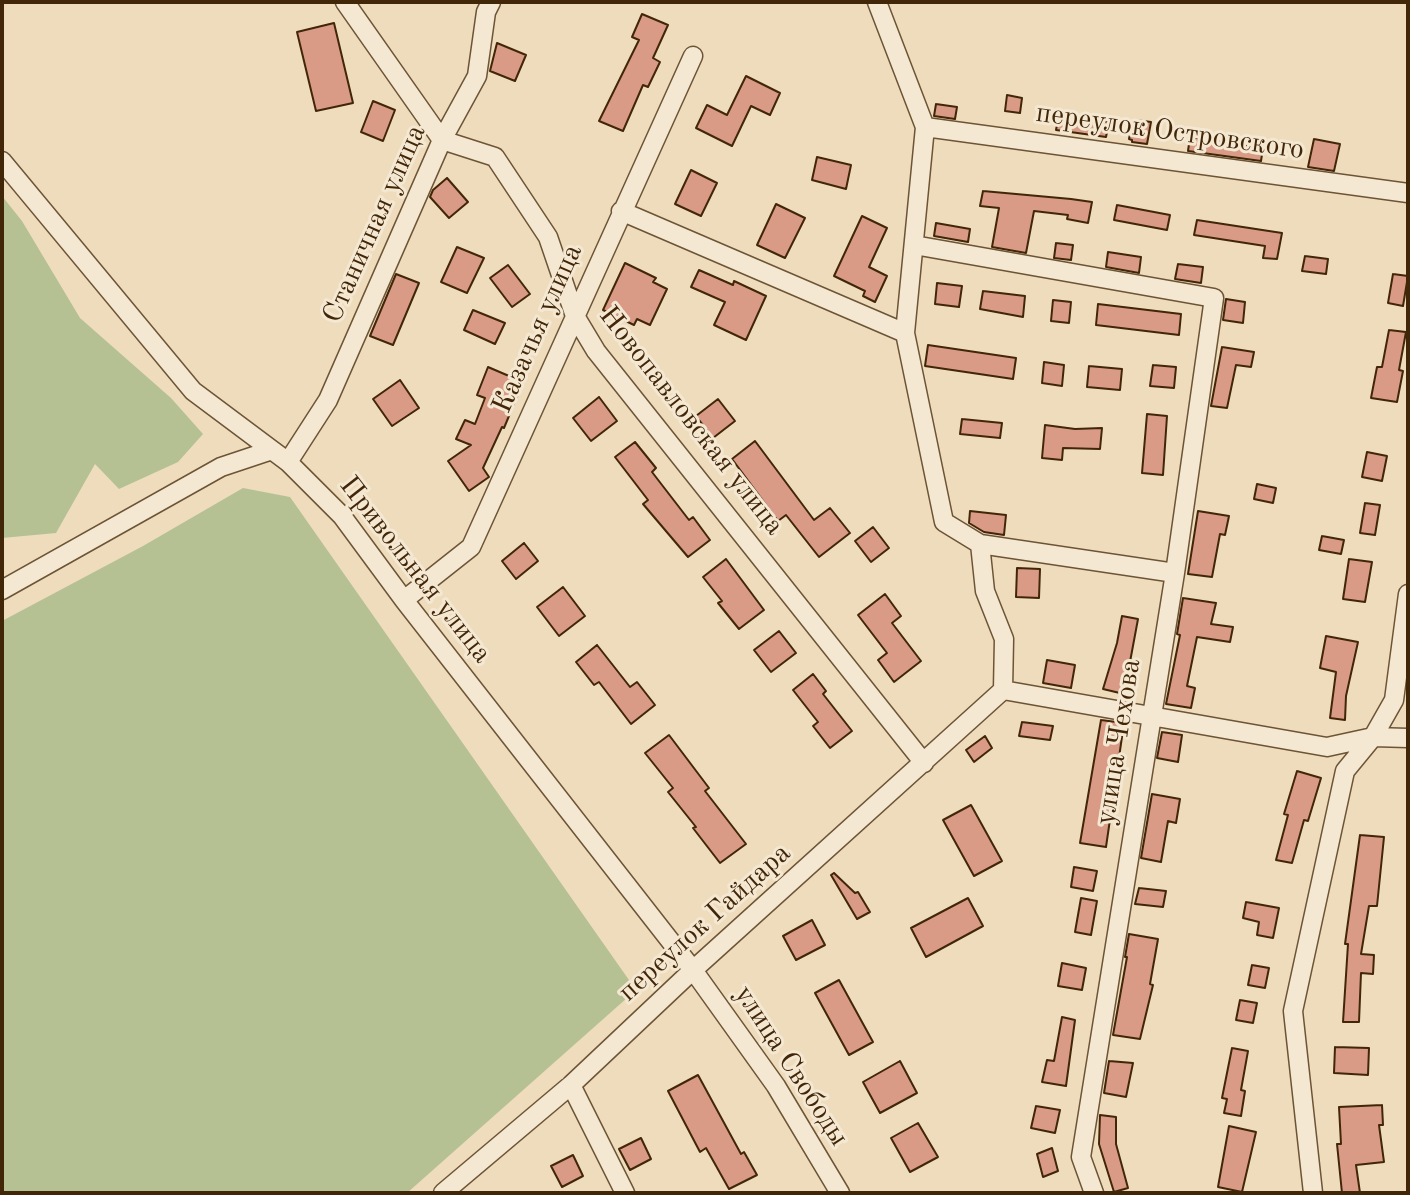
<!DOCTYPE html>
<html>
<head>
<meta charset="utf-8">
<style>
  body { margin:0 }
  #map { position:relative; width:1410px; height:1195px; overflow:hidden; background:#eedcbc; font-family:"Old Standard TT",serif }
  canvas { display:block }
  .frame { position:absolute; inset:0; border:4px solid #422608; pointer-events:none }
</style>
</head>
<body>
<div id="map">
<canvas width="1410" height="1195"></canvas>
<div class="frame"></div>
</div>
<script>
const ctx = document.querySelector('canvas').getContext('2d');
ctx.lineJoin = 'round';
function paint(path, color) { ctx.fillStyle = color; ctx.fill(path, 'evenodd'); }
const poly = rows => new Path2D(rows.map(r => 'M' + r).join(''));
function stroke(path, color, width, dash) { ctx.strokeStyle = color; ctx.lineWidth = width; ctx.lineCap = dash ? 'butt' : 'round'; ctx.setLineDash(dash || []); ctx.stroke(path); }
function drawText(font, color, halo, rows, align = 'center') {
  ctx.font = font + ' "Old Standard TT",serif'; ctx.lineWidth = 6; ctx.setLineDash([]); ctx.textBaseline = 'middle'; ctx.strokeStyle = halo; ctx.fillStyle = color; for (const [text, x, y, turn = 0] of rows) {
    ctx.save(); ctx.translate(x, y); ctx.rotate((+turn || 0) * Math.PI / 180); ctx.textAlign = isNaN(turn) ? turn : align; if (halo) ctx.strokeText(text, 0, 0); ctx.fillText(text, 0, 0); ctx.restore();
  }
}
paint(poly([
  [2,196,22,221,80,318,171,398,203,434,178,462,119,489,95,464,56,533,2,538],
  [243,488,290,497,636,990,407,1193,2,1193,2,621,143,546]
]), '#b6c193');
const building = poly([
  [642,14,668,25,653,58,660,62,648,87,643,85,623,131,599,121,639,40,632,37,642,14],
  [334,23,353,103,316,111,297,32,334,23],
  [497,43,526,55,515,81,490,71,497,43],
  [746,76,780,93,770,115,751,106,732,146,696,128,707,105,727,115,746,76],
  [1007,95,1022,98,1020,113,1005,111,1007,95],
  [373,101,395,110,383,141,361,132,373,101],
  [936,104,957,107,955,119,934,116,936,104],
  [1059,114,1109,122,1106,137,1056,130,1059,114],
  [1136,120,1151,122,1147,144,1132,142,1132,140,1129,139,1132,124,1135,125,1136,120],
  [1190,137,1263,148,1261,161,1188,151,1190,137],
  [1314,139,1340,144,1334,171,1308,167,1314,139],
  [817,157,851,165,846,189,812,180,817,157],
  [691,170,717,183,701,216,675,204,691,170],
  [447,178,468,202,449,218,430,197,433,190,447,178],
  [983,191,1071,199,1092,202,1088,223,1067,219,1068,215,1034,211,1026,253,992,247,999,208,980,206,983,191],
  [776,204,805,218,785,258,757,245,776,204],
  [1117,205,1170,215,1167,230,1114,220,1117,205],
  [862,216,887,228,869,267,887,276,875,302,863,296,865,291,834,276,862,216],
  [1197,220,1282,233,1277,259,1263,258,1265,246,1194,235,1197,220],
  [936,223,970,229,968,242,934,236,936,223],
  [1056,243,1073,245,1071,260,1054,258,1056,243],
  [457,247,484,258,467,293,441,282,457,247],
  [1108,252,1141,257,1139,273,1106,267,1108,252],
  [1305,256,1328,259,1326,274,1302,271,1305,256],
  [625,263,656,278,653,282,667,289,650,325,637,319,634,325,603,310,625,263],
  [1178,264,1203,267,1201,283,1175,279,1178,264],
  [508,265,530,294,512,307,490,278,508,265],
  [699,270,733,285,734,281,766,296,746,340,714,325,725,302,691,287,699,270],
  [396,274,419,283,393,345,370,336,396,274],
  [1393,274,1408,276,1403,306,1388,303,1393,274],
  [937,283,962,286,959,307,935,304,937,283],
  [983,291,1025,296,1023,317,980,309,983,291],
  [1226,299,1245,302,1243,323,1223,320,1226,299],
  [1053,300,1071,302,1069,323,1051,321,1053,300],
  [1098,304,1181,314,1179,335,1096,325,1098,304],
  [473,310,505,323,495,344,464,330,473,310],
  [1389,330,1406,332,1399,370,1403,371,1397,402,1371,398,1377,367,1382,367,1389,330],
  [928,345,1016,358,1013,379,925,366,928,345],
  [1222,347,1254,352,1251,367,1236,365,1227,408,1211,406,1222,347],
  [1044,362,1064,365,1062,386,1042,383,1044,362],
  [1153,365,1176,367,1174,388,1150,386,1153,365],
  [1089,366,1122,369,1120,390,1087,387,1089,366],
  [488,367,523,382,504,428,502,427,483,468,489,477,469,491,448,461,471,445,456,439,465,420,475,424,485,398,477,395,488,367],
  [400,380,419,408,392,426,373,399,400,380],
  [599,397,617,421,591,441,573,418,599,397],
  [718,399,735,421,713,438,696,416,718,399],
  [1147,414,1167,416,1163,475,1142,473,1147,414],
  [962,419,1002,423,1000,438,960,434,962,419],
  [1045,425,1075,429,1102,428,1100,449,1063,448,1062,460,1042,458,1045,425],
  [755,441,814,520,830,508,850,533,819,557,786,515,778,521,732,459,755,441],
  [635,442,656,468,652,472,689,520,693,517,710,540,688,557,643,504,648,500,615,457,635,442],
  [1367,452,1387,456,1382,481,1362,477,1367,452],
  [1257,484,1276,488,1273,503,1254,499,1257,484],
  [1365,503,1380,505,1375,535,1360,533,1365,503],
  [970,511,1006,515,1004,535,984,532,969,523,970,511],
  [1198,511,1229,516,1225,535,1220,534,1212,577,1188,574,1198,511],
  [873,527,889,548,871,562,855,541,873,527],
  [1322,536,1344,540,1341,554,1319,550,1322,536],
  [524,543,538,561,516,579,502,561,524,543],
  [726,559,764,610,739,629,718,603,722,601,703,577,726,559],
  [1349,559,1372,562,1365,602,1343,599,1349,559],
  [1017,568,1040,569,1039,598,1016,597,1017,568],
  [563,587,585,616,559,636,537,607,563,587],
  [885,594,901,616,892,623,921,661,894,682,878,660,887,653,858,615,885,594],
  [1183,598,1216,603,1211,624,1233,627,1230,642,1197,637,1187,686,1195,688,1191,708,1166,704,1180,635,1177,634,1183,598],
  [1122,616,1138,619,1124,694,1103,689,1117,643,1122,616],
  [779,631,796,653,771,672,754,650,779,631],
  [1326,636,1358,642,1346,696,1345,720,1330,718,1336,672,1320,668,1326,636],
  [597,645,630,687,637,682,655,705,631,724,599,682,594,685,576,662,597,645],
  [1047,660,1075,665,1071,688,1043,683,1047,660],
  [813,674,826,691,823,694,852,731,830,748,813,726,818,722,793,690,813,674],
  [1101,720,1124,723,1106,847,1080,843,1101,720],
  [1022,722,1053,726,1050,740,1019,736,1022,722],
  [1162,732,1182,735,1178,762,1157,758,1162,732],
  [669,735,709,788,705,791,746,844,720,863,693,828,696,827,668,792,673,788,645,753,669,735],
  [985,736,992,748,974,762,966,750,985,736],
  [1297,771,1321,778,1308,821,1304,820,1292,863,1276,860,1288,815,1284,814,1297,771],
  [1152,794,1180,799,1176,823,1168,821,1161,862,1141,858,1152,794],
  [971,805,1002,861,974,876,943,820,971,805],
  [1360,835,1384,837,1377,906,1369,906,1361,954,1374,955,1373,974,1361,973,1359,1022,1343,1022,1348,944,1345,944,1360,835],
  [1074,867,1097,871,1093,891,1071,887,1074,867],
  [834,873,855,893,858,892,870,912,857,919,831,875,834,873],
  [1139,888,1166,891,1163,907,1135,904,1139,888],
  [968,898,983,926,926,957,911,928,968,898],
  [1081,898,1097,901,1091,935,1075,932,1081,898],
  [1246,902,1279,908,1273,938,1257,935,1259,922,1243,918,1246,902],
  [812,920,825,945,796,960,783,936,812,920],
  [1129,934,1158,939,1150,984,1153,985,1140,1039,1113,1035,1127,957,1125,957,1129,934],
  [1062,963,1086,968,1082,990,1058,986,1062,963],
  [1252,965,1269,968,1265,988,1248,985,1252,965],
  [839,980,873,1042,849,1055,815,993,839,980],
  [1240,1000,1257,1003,1253,1023,1236,1020,1240,1000],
  [1062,1017,1075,1020,1066,1086,1042,1082,1047,1060,1054,1061,1062,1017],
  [1335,1047,1369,1048,1368,1075,1334,1073,1335,1047],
  [1232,1048,1248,1051,1241,1090,1245,1091,1241,1116,1224,1113,1227,1099,1222,1098,1232,1048],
  [900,1061,917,1093,880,1113,863,1082,900,1061],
  [1109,1061,1133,1063,1126,1097,1104,1093,1109,1061],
  [698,1075,741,1154,744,1152,757,1175,729,1189,706,1148,700,1152,668,1091,698,1075],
  [1382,1105,1383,1125,1379,1125,1384,1162,1356,1165,1360,1193,1342,1193,1337,1144,1341,1144,1339,1107,1382,1105],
  [1036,1106,1060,1110,1055,1133,1031,1128,1036,1106],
  [1100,1115,1116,1117,1116,1144,1128,1188,1114,1192,1099,1144,1100,1115],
  [918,1123,938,1157,910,1172,891,1138,918,1123],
  [1229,1126,1256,1132,1242,1192,1218,1187,1229,1126],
  [641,1138,651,1159,630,1170,619,1149,641,1138],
  [1052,1148,1058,1171,1043,1177,1037,1154,1052,1148],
  [573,1155,583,1176,562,1187,551,1166,573,1155]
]);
paint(building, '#d99a86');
stroke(building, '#422608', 2);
const minor = poly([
  [345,2,442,140,495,157,548,237,575,316,596,351,924,763],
  [877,2,925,127,905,333,944,522,980,544,985,591,1004,639,1003,690],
  [925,127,1408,193],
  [2,161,193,391,288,462,342,516,404,600,693,970,776,1086,840,1193],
  [621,211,905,333],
  [914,245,1214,298,1175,573,1081,1157,1094,1193],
  [288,462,328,400,442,140,477,76,486,12,491,2],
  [980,544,1175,573],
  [2,590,221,467,272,450],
  [404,600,471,547,693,56],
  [1003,690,1327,747,1373,737,1408,738],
  [571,1085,625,1193],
  [443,1193,571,1085,693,970,1003,690],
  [1313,1193,1293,1011,1345,771,1373,737,1394,700,1408,594]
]);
stroke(minor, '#6d5435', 21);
stroke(minor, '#f4e8d3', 18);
drawText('28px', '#422608', '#f4e8d3', [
  ["переулок Островского",1170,132,8],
  ["Станичная улица",375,224,-66],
  ["Казачья улица",538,329,-66],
  ["Новопавловская улица",691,421,52],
  ["Привольная улица",415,570,52],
  ["улица Чехова",1119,742,-81],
  ["переулок Гайдара",705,923,-42],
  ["улица Свободы",791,1066,57]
]);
</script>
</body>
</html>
